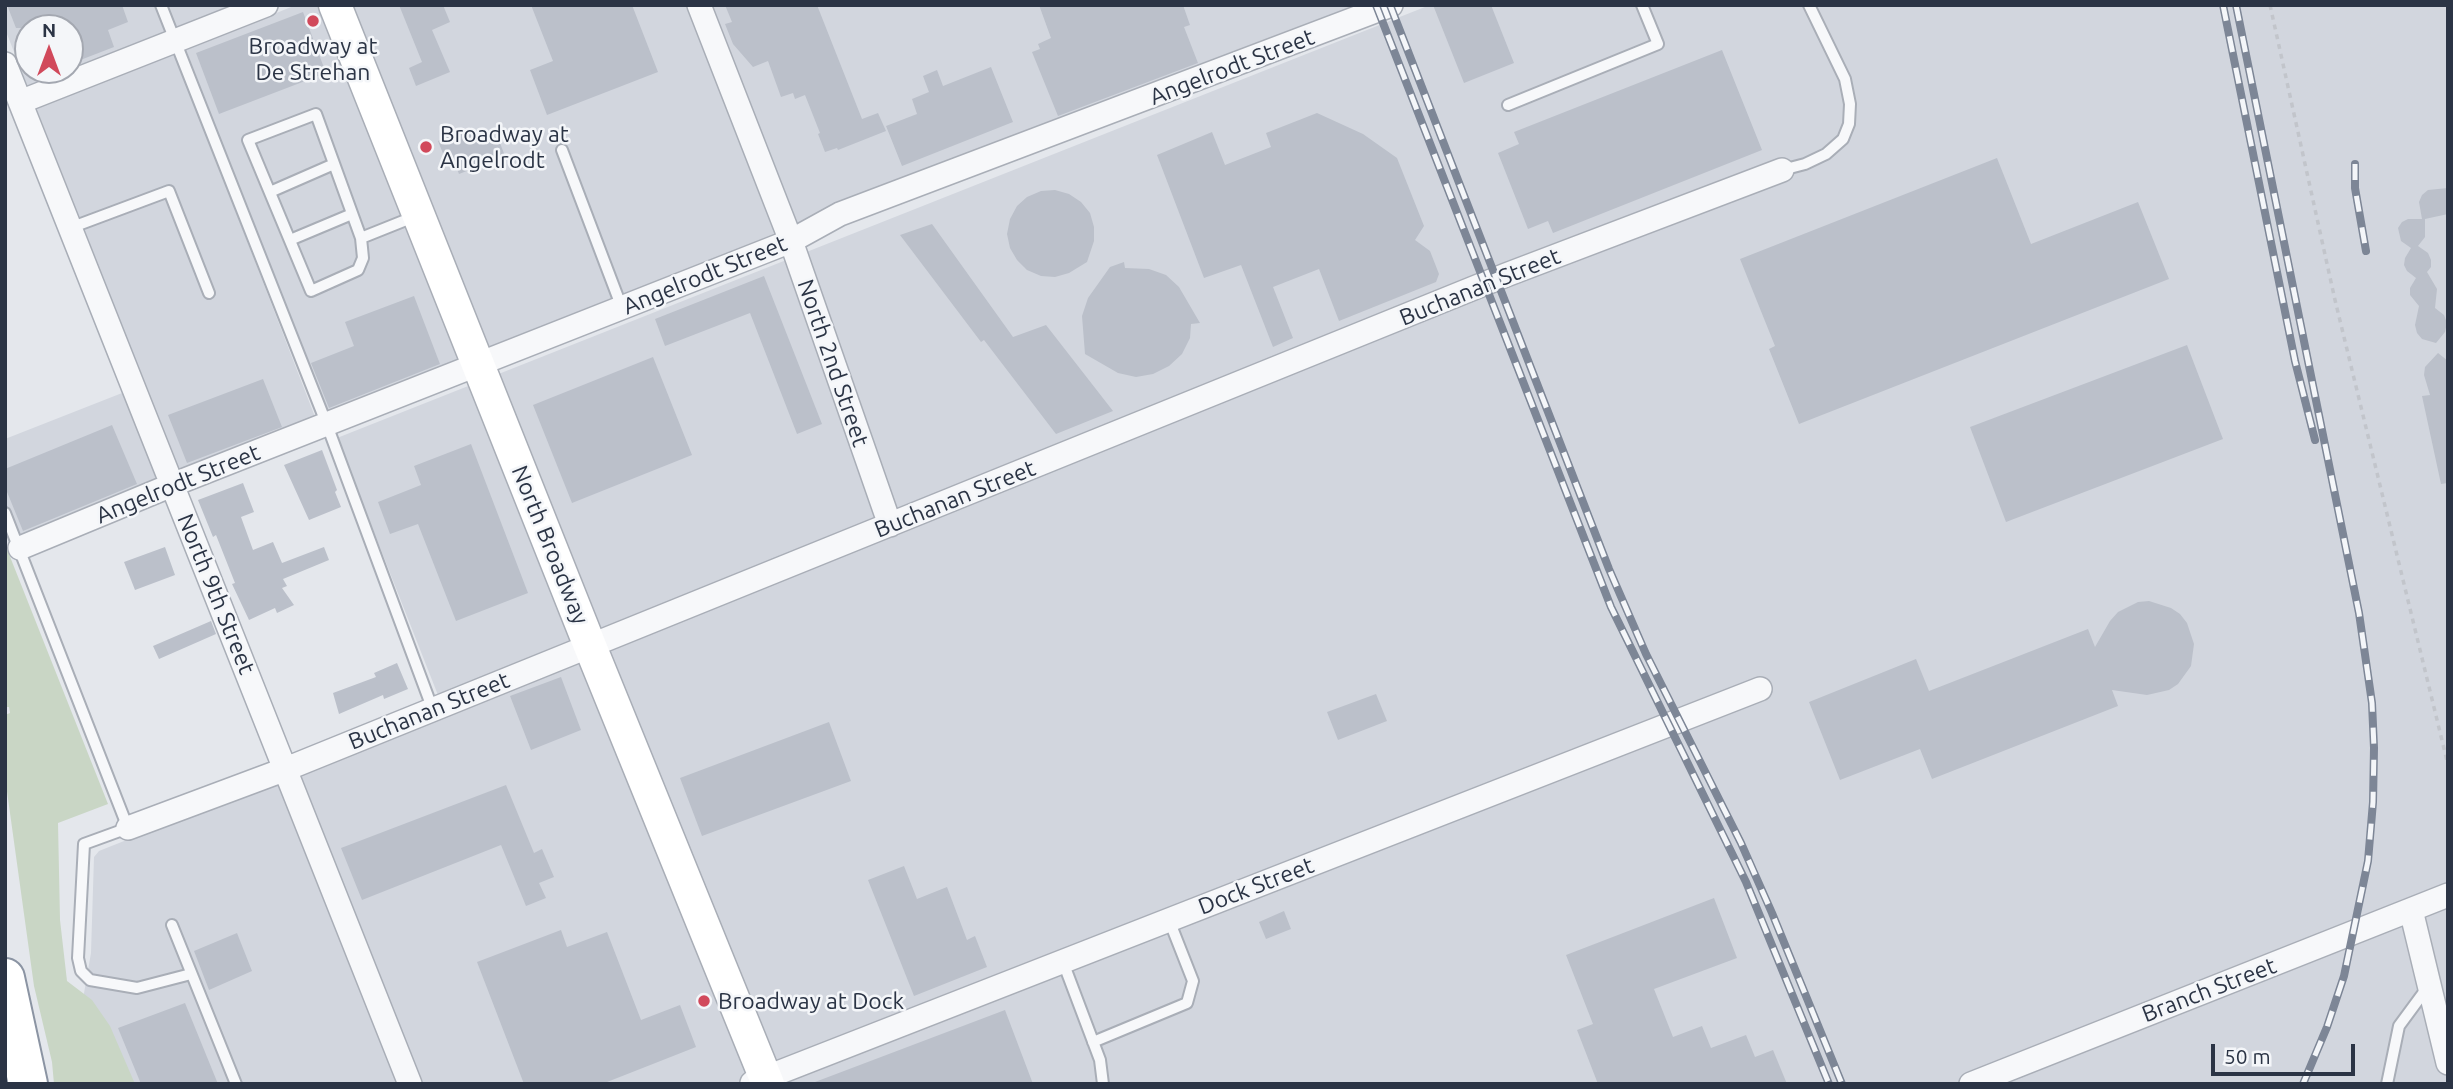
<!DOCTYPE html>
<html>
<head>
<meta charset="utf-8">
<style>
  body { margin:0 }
  #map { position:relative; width:2453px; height:1089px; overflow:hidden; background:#e4e7ec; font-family:Ubuntu,sans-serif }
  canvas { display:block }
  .frame { position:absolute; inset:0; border:7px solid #2b3445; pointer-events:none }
  .north { position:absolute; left:14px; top:14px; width:70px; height:70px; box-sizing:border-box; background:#f4f6f9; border:2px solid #a4a8b1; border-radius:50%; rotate:0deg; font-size:19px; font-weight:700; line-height:28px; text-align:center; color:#2b3445 }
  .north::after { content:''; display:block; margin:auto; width:24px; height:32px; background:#d1495b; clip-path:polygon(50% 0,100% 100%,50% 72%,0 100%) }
  .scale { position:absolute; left:2211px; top:1044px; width:144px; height:32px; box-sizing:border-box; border:4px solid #2b3445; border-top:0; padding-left:9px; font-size:21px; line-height:24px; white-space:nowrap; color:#2b3445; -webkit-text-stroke:5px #f4f6f9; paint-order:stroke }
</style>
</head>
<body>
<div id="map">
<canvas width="2453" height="1089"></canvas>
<div class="frame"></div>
<div class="north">N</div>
<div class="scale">50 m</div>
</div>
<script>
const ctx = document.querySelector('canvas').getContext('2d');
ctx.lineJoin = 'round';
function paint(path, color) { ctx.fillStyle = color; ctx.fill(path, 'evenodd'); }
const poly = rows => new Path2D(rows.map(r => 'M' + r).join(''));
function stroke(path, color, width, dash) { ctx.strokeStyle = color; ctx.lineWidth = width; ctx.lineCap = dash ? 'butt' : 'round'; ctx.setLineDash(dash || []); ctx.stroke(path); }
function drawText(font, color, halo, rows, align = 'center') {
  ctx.font = font + ' Ubuntu,sans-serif'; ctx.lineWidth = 5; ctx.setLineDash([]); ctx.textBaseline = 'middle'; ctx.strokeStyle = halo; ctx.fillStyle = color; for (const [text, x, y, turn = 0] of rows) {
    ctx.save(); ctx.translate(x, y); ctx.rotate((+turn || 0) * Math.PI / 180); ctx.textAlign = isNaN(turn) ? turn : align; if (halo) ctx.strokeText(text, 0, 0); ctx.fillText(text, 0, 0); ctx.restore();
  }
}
paint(poly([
  [5,5,241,5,168,36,317,422,11,543,5,529,5,439,145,384,5,29],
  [28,28,70,28,70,70,28,70],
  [296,5,1355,5,1356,8,329,418,186,50],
  [1430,5,2448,5,2448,1084,112,1084,83,999,91,953,94,857,99,851,445,713,337,438]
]), '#d2d6de');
paint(poly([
  [5,544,108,804,58,823,60,920,67,981,92,1000,110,1026,135,1084,54,1084,52,1062,34,986,5,777,5,715,10,713,9,707,5,707]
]), '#c9d6c5');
paint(poly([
  [7,5,122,5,128,22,108,30,114,47,70,64,70,28,16,28],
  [399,5,443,5,450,22,432,30,450,72,416,86,409,68,422,62],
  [531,5,632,5,658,72,547,115,530,70,553,61],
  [725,5,817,5,862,119,878,113,886,131,838,150,837,148,825,152,818,134,820,133,805,95,795,99,793,93,781,97,768,61,753,67,733,44,725,24,732,22],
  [1039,5,1183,5,1190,25,1184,27,1198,63,1058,116,1032,52,1040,49,1038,44,1051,38],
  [1433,5,1491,5,1514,63,1464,83],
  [303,12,326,73,219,114,196,53],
  [1722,50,1762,150,1553,233,1548,221,1528,229,1498,153,1519,144,1514,132],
  [991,67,1013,122,902,166,886,126,917,114,912,99,929,92,923,76,937,70,943,86],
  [1317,113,1363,134,1397,158,1424,226,1415,240,1430,251,1439,274,1436,282,1339,321,1319,269,1273,287,1293,338,1273,347,1241,265,1204,278,1157,155,1212,132,1225,165,1271,147,1266,133],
  [471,127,479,145,498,138,505,156,459,174,451,153,444,156,438,141],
  [1997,158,2031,244,2138,202,2169,279,1799,424,1769,349,1775,346,1740,259],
  [2448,188,2448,214,2425,219,2425,237,2418,246,2428,253,2431,260,2431,267,2427,272,2437,289,2435,308,2444,315,2447,323,2445,332,2436,343,2422,339,2417,333,2415,325,2419,306,2410,295,2410,288,2416,278,2407,271,2404,265,2405,258,2411,248,2401,241,2398,228,2402,222,2408,219,2422,219,2419,202,2422,195,2428,190],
  [1055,190,1069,194,1081,202,1090,213,1094,227,1094,241,1087,262,1069,273,1055,277,1041,276,1027,270,1017,260,1010,248,1007,234,1010,219,1017,206,1027,197,1041,191],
  [932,224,1013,337,1046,325,1113,411,1056,434,984,340,981,342,900,235],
  [1124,262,1125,268,1149,269,1166,275,1179,287,1200,323,1191,324,1190,338,1182,354,1169,366,1153,374,1136,377,1118,373,1085,354,1082,316,1088,298,1110,267],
  [764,276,822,424,797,434,750,313,665,346,655,319],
  [414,296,440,364,329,408,311,363,354,346,345,322],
  [2187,345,2223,439,2006,522,1970,427],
  [2438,353,2448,361,2448,483,2441,484,2422,396,2430,395,2424,375,2425,367],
  [653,357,692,455,572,503,533,405],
  [263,379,282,427,187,463,168,415],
  [112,425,137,484,23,531,5,487,5,469],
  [471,444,528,593,456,621,418,524,390,534,378,502,421,485,414,466],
  [322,450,337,490,335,492,341,507,309,520,284,465],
  [243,483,254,512,241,517,253,550,273,542,282,563,324,547,329,560,283,579,287,586,282,588,294,605,277,613,275,608,249,620,232,584,235,583,216,535,213,537,198,500],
  [165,547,175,575,135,590,124,562],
  [2149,601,2171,608,2180,614,2187,623,2194,644,2191,666,2178,684,2169,690,2147,695,2112,690,2118,706,1932,779,1920,749,1840,780,1809,702,1916,659,1929,691,2088,629,2095,647,2110,621,2118,612,2138,602],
  [211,621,216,634,159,659,153,646],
  [397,663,408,689,384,699,383,695,339,714,333,693,376,677,374,673],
  [561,677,581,730,531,750,510,696],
  [1376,694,1387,721,1338,740,1327,712],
  [829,722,851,781,702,836,680,778],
  [506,785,534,853,542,849,554,877,539,883,546,898,526,906,501,845,362,900,341,848],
  [904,866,917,899,947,887,967,940,975,936,987,967,914,996,868,880],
  [1714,898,1737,958,1654,989,1673,1037,1702,1026,1711,1048,1746,1035,1755,1057,1773,1050,1787,1084,1598,1084,1577,1030,1593,1024,1566,955],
  [1284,911,1291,929,1266,939,1259,922],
  [561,930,567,947,607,932,641,1020,680,1005,696,1047,602,1084,524,1084,477,962],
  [237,933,252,971,209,990,194,951],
  [185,1003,218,1084,141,1084,118,1028],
  [1005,1010,1033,1084,815,1084,815,1082]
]), '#bbc0ca');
const lane = poly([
  [161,5,327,425,433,710],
  [1508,105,1658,44,1642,5],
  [562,150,622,308],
  [1782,170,1805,164,1826,154,1843,139,1849,124,1850,104,1845,79,1809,5],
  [270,192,334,164],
  [70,228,169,191,209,293],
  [361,238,316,114,248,140,311,291,358,270,363,258,361,238,416,216],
  [290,240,352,214],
  [5,513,128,828,84,844,78,958,81,971,90,980,137,988,191,974],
  [172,925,236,1084],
  [1063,962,1100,1060,1103,1084],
  [1093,1042,1187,1003,1193,981,1169,920],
  [2387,1084,2399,1026,2427,988]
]);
const street = poly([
  [699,5,791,241,890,525],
  [5,64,410,1084],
  [20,102,266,5],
  [20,548,172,485,791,241,840,214,1391,5],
  [128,828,286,769,1506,275,1782,170],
  [2411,910,2448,1063],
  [752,1083,1760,689],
  [1971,1084,2448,895]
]);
const secondary = poly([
  [335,5,590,646,768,1084]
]);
const highway = poly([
  [5,978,28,1084]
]);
stroke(lane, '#a9aeb7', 14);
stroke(street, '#a9aeb7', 26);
stroke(secondary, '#a9aeb7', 35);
stroke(highway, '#8b94a3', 42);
stroke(poly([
  [2270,5,2335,300,2448,765]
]), '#c2c5cb', 3.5, [5, 5]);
stroke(lane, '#f7f8fa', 10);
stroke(street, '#f7f8fa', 23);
stroke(secondary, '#fff', 32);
stroke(highway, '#fff', 38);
const rail = poly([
  [1376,5,1611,607,1746,882,1829,1084],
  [1390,5,1609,569,1646,654,1741,843,1772,913,1842,1084],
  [2223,5,2295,361,2315,440],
  [2236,5,2359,613,2372,703,2374,748,2373,802,2368,861,2344,976,2327,1027,2303,1084],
  [2355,164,2355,188,2366,251]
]);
stroke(rail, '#7d8696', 8);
stroke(rail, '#f4f6f9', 5, [16]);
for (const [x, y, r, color] of [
  [313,21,7,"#d1495b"],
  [426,147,7,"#d1495b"],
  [704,1001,7,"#d1495b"]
]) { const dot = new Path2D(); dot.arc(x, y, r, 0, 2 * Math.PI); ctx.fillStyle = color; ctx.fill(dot); stroke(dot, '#f4f6f9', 2.5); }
drawText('23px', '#2b3445', '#f4f6f9', [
  ["Broadway at",313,46,"center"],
  ["De Strehan",313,72,"center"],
  ["Broadway at",440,134],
  ["Angelrodt",440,160],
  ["Broadway at Dock",718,1001]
], 'left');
drawText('23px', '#2b3445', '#f4f6f9', [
  ["Angelrodt Street",1232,67,-21],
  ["Angelrodt Street",705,275,-22],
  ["Buchanan Street",1480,287,-22],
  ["North 2nd Street",833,363,71],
  ["Angelrodt Street",178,484,-22],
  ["Buchanan Street",955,499,-22],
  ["North Broadway",550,545,68],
  ["North 9th Street",216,594,68],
  ["Buchanan Street",429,711,-22],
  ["Dock Street",1256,886,-21],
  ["Branch Street",2209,990,-21]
]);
</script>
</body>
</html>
